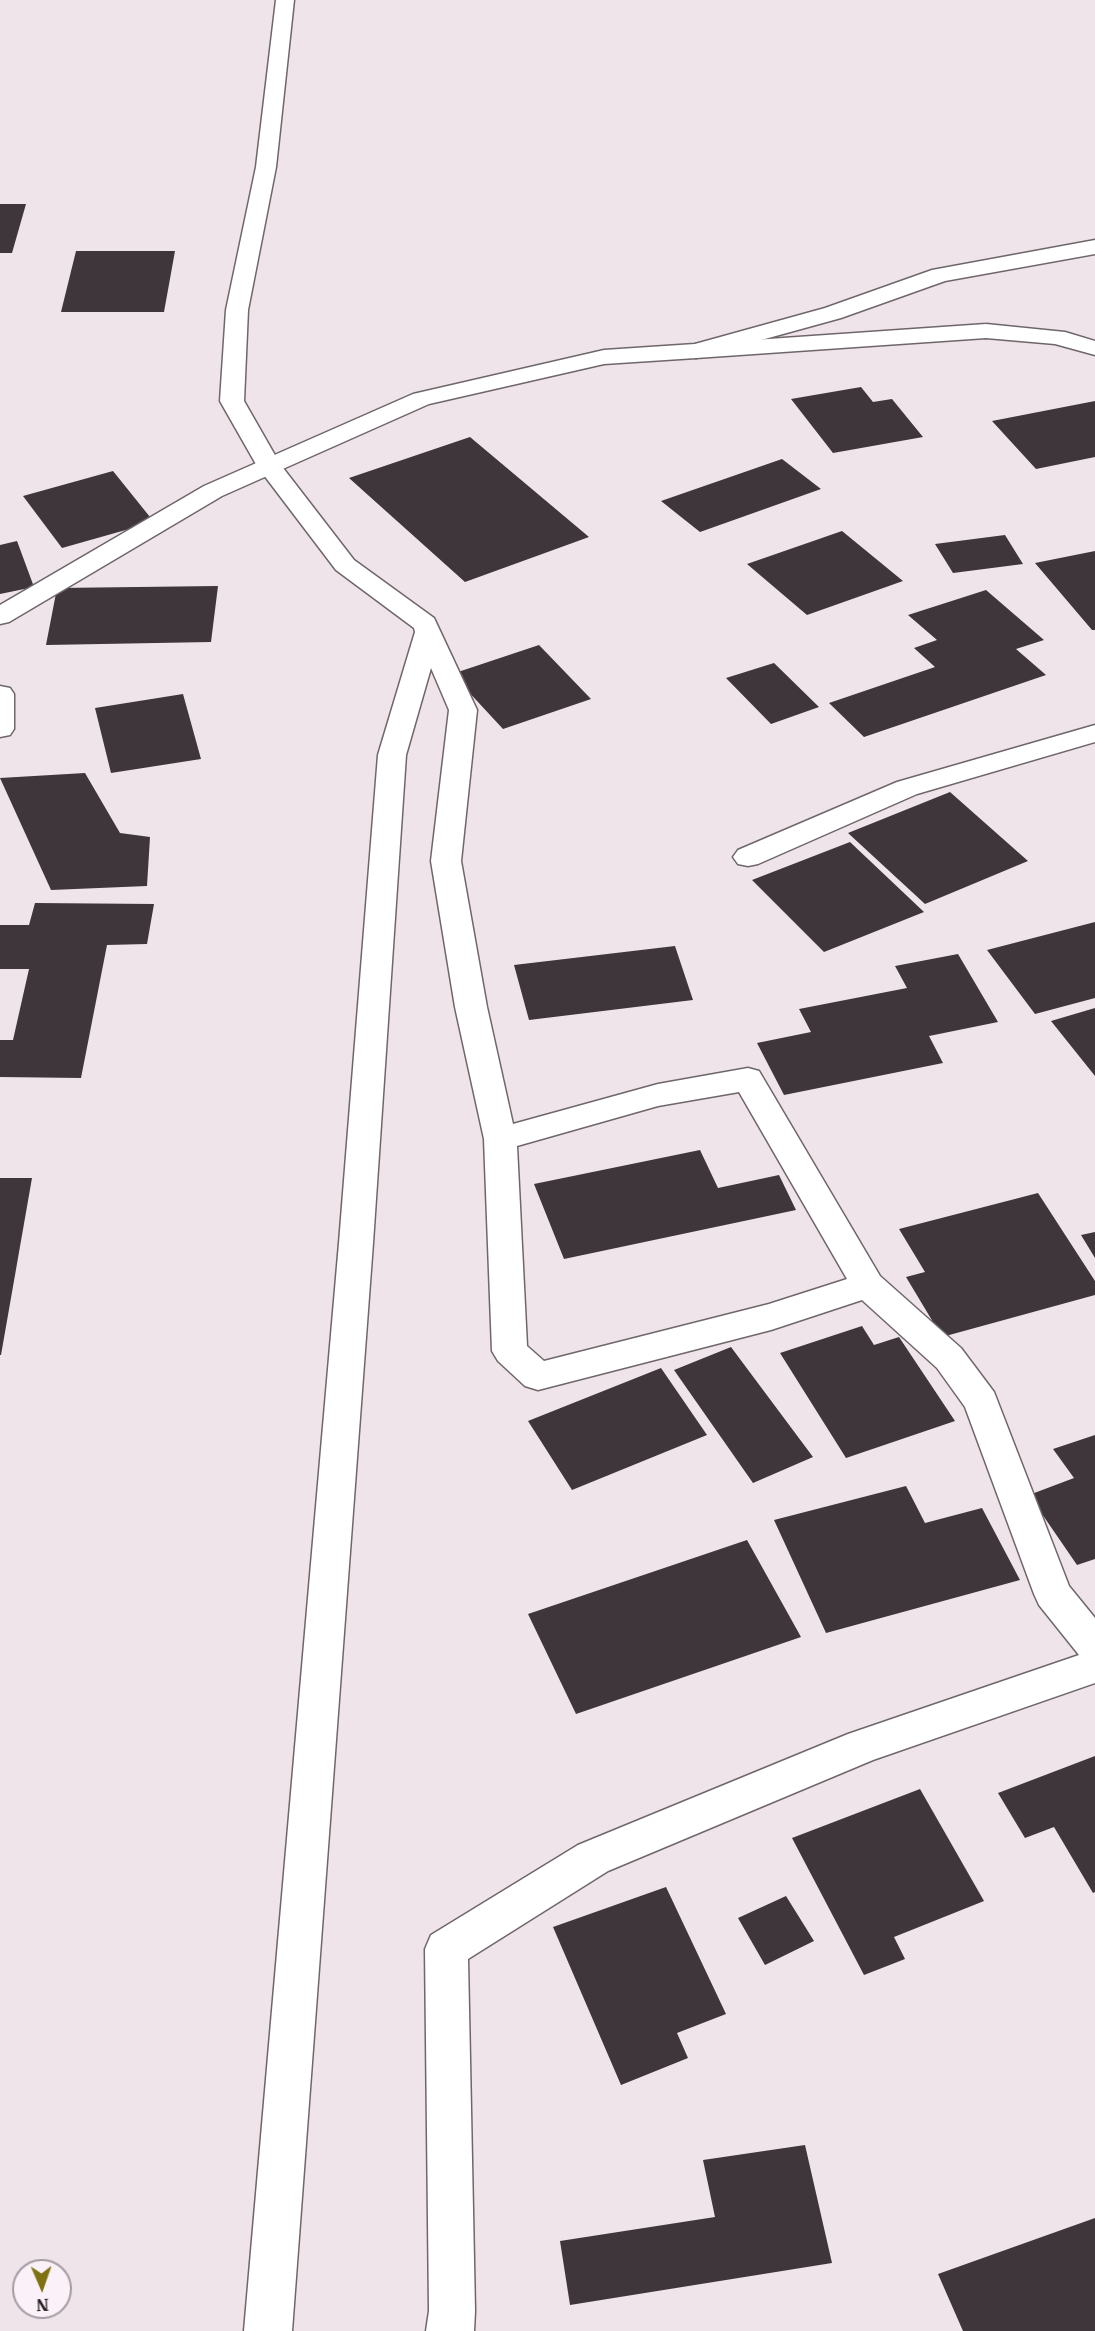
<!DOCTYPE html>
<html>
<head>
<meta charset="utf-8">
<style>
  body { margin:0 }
  #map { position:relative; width:1095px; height:2331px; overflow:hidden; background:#eee4ea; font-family:"IBM Plex Serif",serif }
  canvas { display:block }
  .north { position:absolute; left:12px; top:2259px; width:60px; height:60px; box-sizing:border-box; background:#fbf1f8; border:2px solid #a39ba0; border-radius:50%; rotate:178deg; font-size:16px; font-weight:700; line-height:24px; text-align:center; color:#1f1b1d }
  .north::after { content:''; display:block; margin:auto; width:21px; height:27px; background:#7e7111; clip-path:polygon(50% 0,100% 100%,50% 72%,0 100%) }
</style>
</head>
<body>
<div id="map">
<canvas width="1095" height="2331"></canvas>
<div class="north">N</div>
</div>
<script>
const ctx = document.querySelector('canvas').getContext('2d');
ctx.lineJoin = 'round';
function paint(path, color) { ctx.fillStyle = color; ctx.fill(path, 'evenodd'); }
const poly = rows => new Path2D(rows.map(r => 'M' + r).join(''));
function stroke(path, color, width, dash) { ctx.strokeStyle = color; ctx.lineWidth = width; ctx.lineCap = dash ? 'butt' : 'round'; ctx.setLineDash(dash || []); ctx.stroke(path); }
paint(poly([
  [0,204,26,204,12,253,0,253],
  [76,251,175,251,164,312,61,312],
  [861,387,873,402,892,399,923,437,833,453,791,399],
  [1095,401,1095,457,1036,469,992,421],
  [470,437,589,537,465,582,349,478],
  [782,459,821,489,700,532,661,501],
  [113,471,154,522,62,548,23,496],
  [842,531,903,581,807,615,747,564],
  [1005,535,1023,564,953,573,935,544],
  [17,541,34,587,0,594,0,545],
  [1095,551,1095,630,1092,630,1035,563],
  [218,586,211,642,46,645,57,588],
  [986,590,1044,640,1016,649,1046,675,864,737,829,703,935,667,914,648,937,640,908,615],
  [539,645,591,699,503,729,452,674],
  [774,663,819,707,771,724,726,678],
  [183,694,201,759,111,773,95,708],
  [85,773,120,833,150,837,147,886,51,890,0,778],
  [950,792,1028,861,925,904,848,833],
  [850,842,924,912,824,952,752,880],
  [35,903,154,904,147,944,107,945,81,1078,0,1077,0,1040,13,1040,29,969,0,969,0,925,29,925],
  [1095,922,1095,998,1035,1014,987,950],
  [675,946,693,1000,529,1020,514,965],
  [958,954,998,1022,929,1036,943,1063,784,1095,757,1043,811,1032,799,1009,907,988,895,966],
  [1095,1008,1095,1076,1051,1021],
  [700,1150,718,1188,779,1175,796,1210,564,1259,534,1184],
  [0,1178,32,1178,1,1355,0,1355],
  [1038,1193,1095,1281,1095,1295,942,1337,906,1277,925,1272,899,1229],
  [1095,1232,1095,1258,1081,1235],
  [862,1326,874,1345,899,1337,955,1421,846,1458,780,1353],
  [731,1347,813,1457,753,1483,674,1370],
  [661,1368,707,1435,572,1490,528,1421],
  [1095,1435,1095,1559,1077,1565,1029,1495,1074,1478,1053,1449],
  [906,1486,925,1523,982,1508,1020,1580,826,1633,774,1520],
  [747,1540,801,1637,576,1714,528,1614],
  [1095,1756,1095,1892,1093,1893,1054,1827,1025,1838,998,1793],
  [920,1789,984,1901,894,1937,905,1959,864,1975,792,1838],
  [666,1887,726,2014,677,2033,688,2058,621,2085,553,1927],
  [786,1896,814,1941,765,1965,738,1918],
  [805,2145,832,2263,570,2305,560,2241,715,2217,703,2160],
  [1095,2218,1095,2331,963,2331,938,2274]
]), '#3e363b');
const street = poly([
  [276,0,294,0,276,167,248,310,244,401,280,464,354,560,434,618,477,710,461,861,487,1007,513,1124,658,1084,748,1068,759,1071,880,1276,961,1348,994,1392,1069,1586,1095,1618,1095,1683,873,1760,608,1871,468,1959,475,2311,474,2331,426,2331,429,2311,425,1949,431,1935,578,1845,848,1734,1079,1655,1039,1605,1034,1594,965,1407,937,1368,862,1300,771,1330,538,1390,525,1386,498,1361,492,1351,484,1139,455,1007,431,861,449,710,431,668,406,755,373,1243,292,2331,244,2331,339,1243,378,755,415,632,414,628,336,570,257,466,220,401,226,310,256,167,276,0],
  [739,1092,847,1279,769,1304,544,1361,527,1346,517,1146,658,1106,739,1092],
  [986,324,1065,332,1095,341,1095,355,1055,344,986,338,696,358,688,356,684,351,688,346,696,344,986,324],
  [0,686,10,688,14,694,14,729,10,735,0,737,0,686],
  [1095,725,1095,742,917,794,758,864,748,866,738,864,733,857,738,850,897,782,1095,725]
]);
const secondary = poly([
  [1095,240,1095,254,945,281,841,318,696,358,604,364,429,404,222,496,9,622,0,624,0,605,204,486,413,394,604,350,695,344,825,308,932,270,1095,240]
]);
stroke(street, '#6f666c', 3);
stroke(secondary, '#6f666c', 3);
paint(street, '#fff');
paint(secondary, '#fff');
</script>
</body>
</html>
